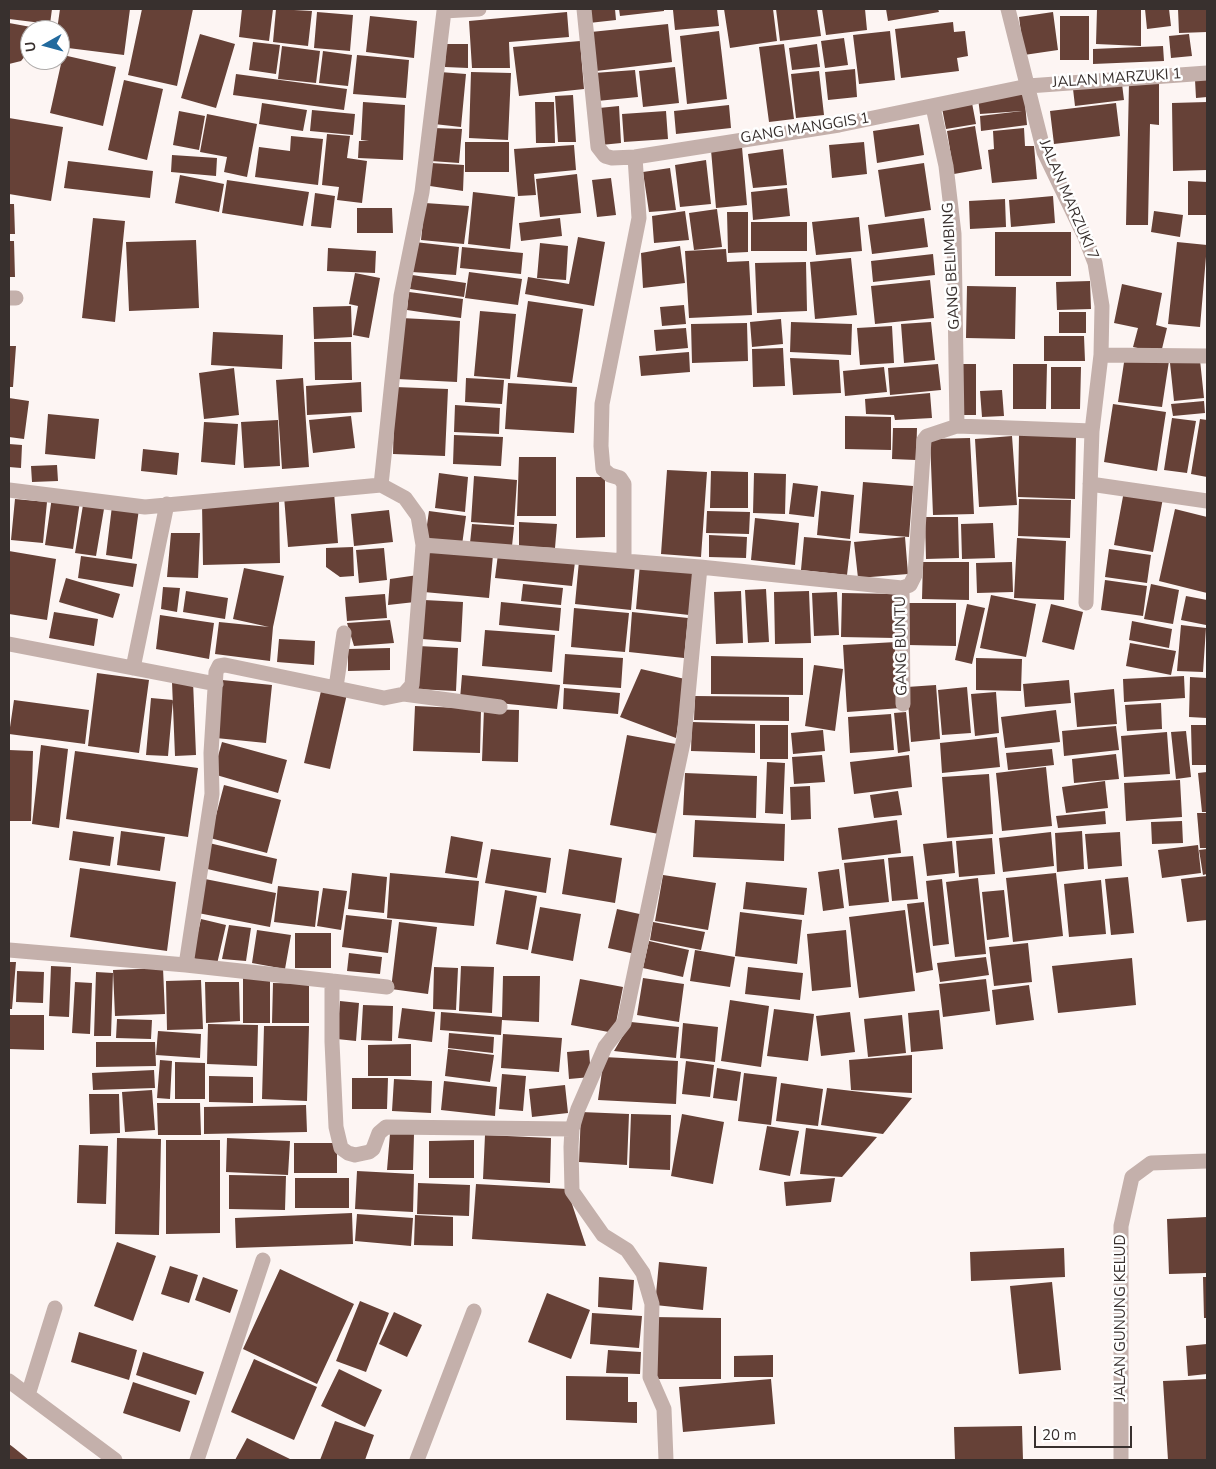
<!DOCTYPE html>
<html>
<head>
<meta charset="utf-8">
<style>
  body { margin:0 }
  #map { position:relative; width:1216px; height:1469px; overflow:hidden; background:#fdf5f3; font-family:"Nunito Sans",sans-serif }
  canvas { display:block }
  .frame { position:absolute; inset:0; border:10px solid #38302e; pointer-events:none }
  .north { position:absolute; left:20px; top:20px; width:50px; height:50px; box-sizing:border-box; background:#fff; border:1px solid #afacab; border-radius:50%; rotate:263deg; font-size:14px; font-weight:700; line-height:20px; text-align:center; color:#38302e }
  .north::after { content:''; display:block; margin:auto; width:18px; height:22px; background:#226a9e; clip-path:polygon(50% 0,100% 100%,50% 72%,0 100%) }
  .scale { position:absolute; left:1034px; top:1426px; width:98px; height:22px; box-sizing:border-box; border:2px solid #38302e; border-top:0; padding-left:6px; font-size:15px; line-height:18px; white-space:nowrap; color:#38302e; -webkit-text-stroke:4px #fff; paint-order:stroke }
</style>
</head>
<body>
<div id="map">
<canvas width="1216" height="1469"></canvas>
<div class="frame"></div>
<div class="north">U</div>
<div class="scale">20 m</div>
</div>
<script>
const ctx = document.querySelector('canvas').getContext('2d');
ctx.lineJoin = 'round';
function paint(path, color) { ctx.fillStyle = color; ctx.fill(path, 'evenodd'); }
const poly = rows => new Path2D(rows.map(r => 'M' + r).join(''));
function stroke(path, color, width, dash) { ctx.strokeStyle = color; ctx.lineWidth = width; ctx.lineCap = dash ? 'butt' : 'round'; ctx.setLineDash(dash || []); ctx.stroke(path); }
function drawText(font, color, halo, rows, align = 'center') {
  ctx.font = font + ' "Nunito Sans",sans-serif'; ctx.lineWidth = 5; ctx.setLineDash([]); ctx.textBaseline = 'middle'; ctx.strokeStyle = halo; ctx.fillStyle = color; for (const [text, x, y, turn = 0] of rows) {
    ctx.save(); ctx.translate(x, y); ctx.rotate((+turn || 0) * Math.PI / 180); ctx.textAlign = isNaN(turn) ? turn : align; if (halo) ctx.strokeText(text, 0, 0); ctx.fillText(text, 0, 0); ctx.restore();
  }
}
paint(poly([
  [9,9,52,9,50,24,9,19],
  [60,9,130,9,124,55,60,47,60,30,57,30],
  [142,9,193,9,177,86,128,75],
  [242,9,273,9,269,41,239,37],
  [276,9,312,11,308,46,273,42],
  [587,9,615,9,616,20,589,23],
  [619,9,664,9,664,11,620,16],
  [681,9,717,9,719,26,675,30,673,10],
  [724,9,773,9,777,41,730,48],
  [776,9,817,9,821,36,780,41],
  [822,9,865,9,867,30,826,35],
  [886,9,938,9,939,12,888,21],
  [1097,9,1141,9,1141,46,1096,44],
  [1145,9,1169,9,1171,26,1147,29],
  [1178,9,1207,9,1207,32,1179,33],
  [317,12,353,15,350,51,314,48],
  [567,12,569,37,509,42,510,68,472,68,469,21],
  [1053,12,1058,50,1024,55,1019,17],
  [370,16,417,21,414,58,366,52],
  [1060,16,1089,16,1089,60,1060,60],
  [953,22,954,32,965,31,968,56,957,58,959,71,901,78,895,29],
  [9,23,42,29,30,30,30,50,21,61,9,64],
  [668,24,672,62,596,71,591,32],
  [719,31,727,99,687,104,680,36],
  [890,31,895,80,859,84,853,35],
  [200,34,235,44,216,108,181,98],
  [1189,34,1192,56,1171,58,1169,36],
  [844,38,848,65,825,68,821,41],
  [580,41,584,89,519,96,513,47],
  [253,42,280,45,276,74,249,70],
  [446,44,468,44,468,68,445,67],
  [784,44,794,119,769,122,759,47],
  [817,44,820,67,792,70,789,48],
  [282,46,320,51,316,83,278,79],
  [1163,46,1164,61,1093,64,1093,49],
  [323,51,352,55,348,86,319,83],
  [63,55,116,67,103,126,50,113],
  [357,55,409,60,406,98,353,94],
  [675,67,679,103,643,107,639,71],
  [855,69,857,97,828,100,825,72],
  [635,70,638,97,597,101,594,73],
  [819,71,824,115,796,118,791,74],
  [440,72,466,74,461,127,434,124],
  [471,72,511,73,508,140,469,138],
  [236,74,347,89,344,110,233,95],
  [1207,79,1207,97,1196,98,1195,80],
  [124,80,163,89,147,160,108,150],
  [1129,83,1159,84,1159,125,1150,124,1148,225,1126,225],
  [1122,84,1124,100,1075,106,1073,89],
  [1024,93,1027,125,981,131,980,116,1022,111,980,114,978,98],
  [573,95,576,142,558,142,555,96],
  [363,102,405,105,403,160,358,158,359,141,369,141,361,140],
  [535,102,554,102,555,143,536,143],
  [1207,102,1207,170,1173,171,1172,103],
  [262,103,307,110,303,131,259,124],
  [972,103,976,124,946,129,942,108],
  [1116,103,1120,136,1054,144,1050,111],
  [729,105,731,128,676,134,674,111],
  [619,106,621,143,601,145,599,108],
  [312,110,355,114,353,135,310,131],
  [179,111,205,116,199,150,173,145],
  [666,111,668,139,624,142,622,114],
  [207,114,257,124,247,177,224,172,227,157,200,152],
  [9,118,63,127,51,201,9,194],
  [919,124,924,155,877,163,873,131],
  [975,126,982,169,954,174,947,131],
  [432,128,462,129,459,163,431,161],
  [1024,128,1025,146,1034,146,1037,179,992,183,988,150,994,149,993,131],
  [327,134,350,136,347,158,367,161,362,203,337,200,339,187,322,185],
  [291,136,323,139,318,185,255,177,259,147,290,151],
  [465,142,509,142,509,172,465,172],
  [864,142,867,174,832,178,829,145],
  [574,145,576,170,534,174,536,195,518,196,514,149],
  [742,147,747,205,716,208,711,150],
  [783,149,787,185,753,188,748,154],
  [172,155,217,158,216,176,171,172],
  [706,160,711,204,680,207,675,165],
  [68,161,153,171,150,198,64,188],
  [431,163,464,165,463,191,430,186],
  [924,163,931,210,885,217,878,170],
  [670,168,676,210,649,212,643,172],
  [577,174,581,213,540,217,536,179],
  [180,175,224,184,219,212,175,203],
  [611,178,616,215,597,217,592,180],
  [227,180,309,192,303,226,222,213],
  [1188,181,1207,182,1207,215,1188,215],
  [787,188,790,216,753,220,751,192],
  [473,192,515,197,510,249,468,244],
  [315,193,335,196,331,228,311,226],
  [1053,196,1055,223,1011,227,1009,200],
  [1005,199,1006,227,970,229,969,201],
  [425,203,469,206,464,244,421,240],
  [9,204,14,204,15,234,9,234],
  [357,208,392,208,393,233,357,233],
  [717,209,722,247,694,250,689,213],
  [685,211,689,240,654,243,652,216],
  [1154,211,1183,215,1180,237,1151,232],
  [727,212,748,212,748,252,728,253],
  [859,217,862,251,816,255,812,222],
  [93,218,125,221,115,322,82,318],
  [560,218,562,236,521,241,519,223],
  [924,218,928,247,872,254,868,225],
  [751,222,807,222,807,251,751,251],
  [995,232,1071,232,1071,276,995,276],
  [578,237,605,242,594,306,525,294,528,277,569,284],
  [196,240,199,308,129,311,126,242],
  [9,241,14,241,15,277,9,277],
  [415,242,459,247,456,275,412,272],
  [1177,242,1207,245,1200,327,1168,324],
  [540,243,568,246,566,280,537,278],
  [680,246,685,283,643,288,641,253],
  [462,247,523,253,521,274,460,268],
  [328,248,376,251,375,273,327,271],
  [726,249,727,262,749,261,752,315,689,318,685,251],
  [933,254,935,275,873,282,871,261],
  [851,258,857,315,815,319,810,262],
  [806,262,807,311,757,313,755,263],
  [469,272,522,279,518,305,465,298],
  [355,273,380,278,369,338,353,335,358,306,349,304],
  [412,275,466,283,464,297,410,289],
  [930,280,934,318,875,324,871,286],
  [1090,281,1091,309,1057,310,1056,282],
  [1122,284,1162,293,1156,325,1167,328,1161,353,1133,347,1138,328,1114,323],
  [967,286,1016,287,1015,339,966,338],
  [409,292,463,299,461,318,407,310],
  [528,301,583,309,572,383,517,377],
  [684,305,686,324,662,326,660,307],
  [351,306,352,337,314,339,313,307],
  [480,311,516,314,510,379,474,376],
  [1059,312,1086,312,1086,333,1059,333],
  [401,318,460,321,457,382,397,379],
  [781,319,783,344,752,347,750,322],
  [791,322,852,324,851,355,790,352],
  [931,322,935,360,904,363,901,324],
  [747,323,748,361,692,363,691,324],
  [892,326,894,363,860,365,857,328],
  [686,328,688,348,656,351,654,330],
  [213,332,283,335,282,369,211,365],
  [1044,336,1084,336,1085,361,1044,361],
  [314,342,351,342,352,380,315,380],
  [9,346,16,346,13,387,9,387],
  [783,348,785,386,753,387,752,349],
  [689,352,690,372,641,376,639,356],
  [1125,356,1169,361,1162,407,1118,402],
  [790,358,839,360,841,393,793,395],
  [1200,360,1204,398,1174,401,1170,363],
  [938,364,941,390,890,395,888,368],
  [963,364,976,364,976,415,963,415],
  [1013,364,1047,364,1046,409,1013,409],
  [884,367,887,392,845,396,843,371],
  [1051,367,1081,367,1080,409,1051,409],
  [234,368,239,415,204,419,199,373],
  [303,378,309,467,282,469,276,380],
  [466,378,504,380,502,404,465,402],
  [361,382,362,412,307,415,306,386],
  [508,383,577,387,574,433,505,429],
  [395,387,448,389,445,456,393,454],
  [1002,390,1004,416,982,417,980,391],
  [930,393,932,418,895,420,894,415,866,414,865,399],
  [9,398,29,401,24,439,9,437],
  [1204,401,1205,413,1173,416,1171,404],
  [1113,404,1166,412,1157,471,1104,462],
  [455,405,500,408,499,434,454,432],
  [48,414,99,419,95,459,45,454],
  [351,416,355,448,313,453,309,420],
  [845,416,891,417,891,450,845,449],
  [1172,418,1196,421,1187,473,1164,470],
  [1200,419,1207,420,1207,477,1191,474],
  [278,420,280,466,244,468,241,422],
  [204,422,238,424,235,465,201,462],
  [893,428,917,428,916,460,892,459],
  [454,435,503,437,501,466,453,464],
  [1019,435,1076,436,1075,499,1018,497],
  [1012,436,1017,505,979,507,975,439],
  [970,438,974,514,933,515,930,439],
  [9,444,22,445,21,468,9,467],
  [143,449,179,453,177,475,141,471],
  [519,457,556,457,556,516,517,516],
  [57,465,58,481,32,482,31,466],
  [667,470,707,472,701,557,661,554],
  [711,471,748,472,748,508,710,508],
  [439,473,468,477,465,512,435,508],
  [754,473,786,474,785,514,753,513],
  [474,476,517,480,514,525,471,522],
  [576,477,605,477,605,537,576,538],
  [863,482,913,486,909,537,859,533],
  [793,483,818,486,814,517,789,514],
  [821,491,854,495,850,539,817,535],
  [1124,491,1163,498,1153,552,1114,545],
  [334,492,338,543,288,547,284,496],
  [52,497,80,501,73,549,45,545],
  [15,499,47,502,43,543,11,540],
  [1019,499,1071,500,1070,538,1018,536],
  [279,502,280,563,203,565,202,503],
  [83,505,104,509,96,556,75,553],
  [112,506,139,509,132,559,106,555],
  [1175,509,1207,517,1207,593,1159,581],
  [389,510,393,542,354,546,351,514],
  [429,511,466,516,462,545,425,539],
  [707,511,750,512,749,534,706,533],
  [925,517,958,517,959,558,926,559],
  [755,518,799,523,795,565,751,560],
  [519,522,557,524,555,548,519,546],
  [993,523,995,558,962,559,961,524],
  [472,524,514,527,512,546,470,543],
  [171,533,200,533,198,578,167,577],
  [709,535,747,537,746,558,709,557],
  [804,537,851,541,847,575,801,570],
  [905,537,908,574,858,578,854,542],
  [1017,538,1066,541,1064,600,1014,598],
  [353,547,354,576,340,577,326,567,326,548],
  [384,548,387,580,359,583,356,550],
  [427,549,493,555,489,598,424,592],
  [1109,549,1151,555,1147,583,1105,577],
  [9,551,56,559,47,620,9,614],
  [498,554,575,562,572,586,495,578],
  [81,556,137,564,133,587,78,578],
  [579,561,635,566,631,610,575,604],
  [923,562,969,562,969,600,922,599],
  [1012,562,1013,592,977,593,976,563],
  [640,564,693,570,689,615,636,609],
  [244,568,284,576,273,627,270,661,215,654,219,622,269,627,233,619],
  [418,575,415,602,388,605,390,579],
  [66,578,120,594,113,618,59,602],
  [1105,580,1147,586,1143,616,1101,610],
  [523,584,563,588,561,605,521,601],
  [1151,584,1179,590,1173,624,1144,619],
  [163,587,180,588,177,612,161,609],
  [766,589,769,642,748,643,745,590],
  [186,591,228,598,225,619,183,612],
  [741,591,743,643,716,644,714,592],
  [809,591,811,643,775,644,774,592],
  [837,592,839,635,814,636,812,593],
  [842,593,896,594,895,638,841,637],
  [385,594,387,618,347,621,345,597],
  [991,595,1036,604,1026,657,980,648],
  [1186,596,1207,600,1206,625,1181,620],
  [424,600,463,602,461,642,422,639],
  [501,602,561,608,559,631,499,625],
  [908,603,956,603,956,646,908,645],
  [967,604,985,608,972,664,955,660],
  [1051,604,1083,612,1074,650,1042,642],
  [574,608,629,613,625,652,571,647],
  [54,612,98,619,94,646,49,638],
  [632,612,688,618,684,658,629,652],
  [160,615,214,623,209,659,156,649],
  [390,620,394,643,354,646,347,623],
  [1132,621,1172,629,1169,648,1129,640],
  [1181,625,1206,628,1203,672,1177,671],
  [485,630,555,635,552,672,482,666],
  [279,639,315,641,314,665,277,662],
  [896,642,901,708,847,712,843,645],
  [1130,643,1176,651,1171,675,1126,666],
  [418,646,458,648,456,691,416,689],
  [390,648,390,670,348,671,348,649],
  [565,654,623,658,621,688,563,684],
  [711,656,803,658,803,695,711,694],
  [976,658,1022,659,1021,691,976,690],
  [814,665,843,669,835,731,805,726],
  [641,669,685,679,676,738,620,717],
  [97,673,149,680,139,753,88,746],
  [462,675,560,685,557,709,460,699],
  [1184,676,1185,698,1124,702,1123,679],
  [1190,677,1207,678,1207,718,1189,717],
  [222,680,272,685,266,743,216,738],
  [1069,680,1071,703,1025,707,1023,684],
  [193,681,196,755,175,756,172,682],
  [936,685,940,739,911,742,907,687],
  [322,687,347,694,330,769,304,763],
  [967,687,971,733,942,735,938,690],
  [564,688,620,693,618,714,563,709],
  [1114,689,1117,724,1077,727,1074,693],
  [996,692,999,733,975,736,971,694],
  [695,696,789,697,789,721,694,720],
  [151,698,173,700,168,756,146,755],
  [14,700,89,710,85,744,9,734],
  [1161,703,1162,729,1127,731,1125,705],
  [415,706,481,709,480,753,413,751],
  [484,709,519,710,518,762,482,761],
  [1056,710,1060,742,1005,748,1001,717],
  [906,712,910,751,898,753,894,713],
  [891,714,894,750,850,753,848,717],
  [692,722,755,724,755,753,691,751],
  [760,725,788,725,788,759,760,759],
  [1191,725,1207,725,1207,765,1192,765],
  [1116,726,1119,750,1064,756,1062,731],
  [823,730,825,751,793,754,791,733],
  [1186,731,1191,777,1176,779,1171,732],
  [1167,732,1170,774,1124,777,1121,736],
  [627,735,676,744,659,834,610,825],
  [997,737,1000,767,942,773,940,743],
  [222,742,287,760,278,793,213,774],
  [41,745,68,749,59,828,32,824],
  [1052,749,1054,765,1008,770,1006,753],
  [9,750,33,751,31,821,9,821],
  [75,751,198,768,188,837,66,819],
  [1116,754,1119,779,1074,783,1072,759],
  [822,755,825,782,794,784,792,757],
  [909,755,912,787,854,794,850,762],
  [767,762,785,763,783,814,765,813],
  [1046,767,1052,826,1002,831,996,773],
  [1207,772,1207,812,1202,812,1198,773],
  [685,773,757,776,756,818,683,815],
  [989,774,993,834,947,838,942,777],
  [1180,780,1182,817,1126,821,1124,783],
  [1105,781,1108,808,1066,813,1062,787],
  [224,785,281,800,267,853,210,838],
  [810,786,811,819,791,820,790,787],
  [898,791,902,815,874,818,870,795],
  [1105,811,1106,824,1058,828,1056,816],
  [1197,813,1207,813,1207,848,1200,848],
  [695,820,785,824,784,861,693,857],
  [897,820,901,853,842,860,838,828],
  [1182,821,1183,843,1152,844,1151,822],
  [73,831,114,837,110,866,69,860],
  [121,831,165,837,160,871,117,865],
  [1082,831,1084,869,1057,872,1055,833],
  [1051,832,1054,866,1003,872,999,838],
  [1120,832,1122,866,1088,869,1085,834],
  [451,836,483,842,477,878,445,873],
  [992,838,995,874,959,877,956,841],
  [952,841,955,873,927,876,923,844],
  [209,843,277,859,272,884,203,868],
  [1198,845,1201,873,1162,878,1158,850],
  [491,849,551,858,546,893,485,883],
  [569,849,622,858,615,903,562,894],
  [1207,849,1207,874,1203,875,1199,850],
  [913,856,918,899,892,901,888,858],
  [884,859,889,902,849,906,844,863],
  [80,868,176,882,167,951,70,937],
  [839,869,844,908,823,911,818,872],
  [352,873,387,877,384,913,348,909],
  [390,873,479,881,474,926,387,918],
  [1056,873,1063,936,1013,942,1006,878],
  [663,875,716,883,708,930,655,921],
  [1207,876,1207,920,1187,922,1181,879],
  [1128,877,1134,933,1111,935,1105,879],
  [978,878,986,954,955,957,946,882],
  [205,879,276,893,270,927,198,913],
  [942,879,949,944,933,946,926,881],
  [1101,880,1106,934,1069,937,1064,884],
  [746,882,807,888,804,915,743,909],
  [278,886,319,891,315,927,274,922],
  [323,888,347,891,341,930,317,926],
  [505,890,537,896,528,950,496,944],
  [1004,890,1009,937,987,940,982,892],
  [924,902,933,970,916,973,907,904],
  [540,907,581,914,573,961,531,953],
  [617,909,644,915,635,954,608,948],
  [905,910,915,991,859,998,849,917],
  [740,912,802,920,797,964,735,956],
  [346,915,392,920,388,953,342,947],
  [201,919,226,925,217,964,192,958],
  [399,922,437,927,428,994,391,989],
  [653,922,705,932,701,950,650,940],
  [229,925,251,928,246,961,222,959],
  [257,930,291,935,285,969,252,963],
  [846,930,851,987,812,991,807,934],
  [295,933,331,933,331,968,295,968],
  [649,941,689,950,683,977,643,968],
  [1028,943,1032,982,994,986,989,947],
  [695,950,735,957,730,987,690,981],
  [349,953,382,957,380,974,347,971],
  [986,957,989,975,940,982,937,963],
  [1132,958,1136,1005,1058,1013,1052,966],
  [9,962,16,962,12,1009,9,1009],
  [51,966,71,967,69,1017,49,1016],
  [461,966,494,967,492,1013,459,1011],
  [434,967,458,968,456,1010,433,1009],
  [748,967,803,973,800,1000,745,994],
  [163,968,165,1014,115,1016,113,970],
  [17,971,44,972,43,1003,16,1002],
  [96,972,113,973,111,1036,94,1036],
  [503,976,540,976,539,1022,502,1020,501,1035,440,1030,441,1012,502,1017],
  [243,977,270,977,270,1023,243,1023],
  [643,978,684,984,679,1022,637,1015],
  [580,979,623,987,614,1033,571,1025],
  [986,979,990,1011,943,1017,939,984],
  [201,980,203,1029,167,1030,166,981],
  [75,982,92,983,90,1034,72,1033],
  [205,982,239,982,240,1021,206,1023],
  [273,983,309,984,309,1023,272,1023],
  [1029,985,1034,1020,996,1025,992,990],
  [730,1000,769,1006,761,1067,721,1061],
  [340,1001,359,1003,356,1041,337,1039],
  [363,1005,393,1006,392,1041,361,1040],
  [402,1008,435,1012,432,1042,398,1038],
  [774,1009,814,1014,808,1061,767,1056],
  [939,1010,943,1049,911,1052,908,1013],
  [850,1012,855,1052,821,1056,816,1016],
  [9,1015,44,1015,44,1050,9,1049],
  [902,1015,906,1053,868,1057,864,1019],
  [117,1019,152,1020,151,1039,116,1038],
  [631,1022,679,1027,676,1058,614,1051],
  [683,1023,718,1027,715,1062,680,1058],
  [208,1024,258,1025,257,1066,207,1064],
  [264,1026,309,1026,307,1101,262,1099],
  [158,1031,201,1034,200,1058,156,1055],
  [449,1033,494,1037,493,1053,448,1048],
  [503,1034,562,1038,559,1072,501,1068],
  [96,1042,155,1042,156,1066,96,1067],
  [411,1044,411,1076,368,1076,368,1045],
  [448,1049,494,1055,490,1082,445,1076],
  [589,1050,591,1077,569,1079,567,1052],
  [912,1055,912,1093,851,1090,849,1060],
  [604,1057,678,1061,676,1104,598,1100],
  [160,1060,172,1061,170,1099,157,1098],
  [686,1061,714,1065,710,1097,682,1094],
  [175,1062,205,1063,205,1099,175,1099],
  [717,1068,741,1072,737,1101,713,1098],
  [154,1070,155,1088,93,1090,92,1073],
  [744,1073,777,1077,771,1125,738,1121],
  [502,1074,526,1076,523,1111,499,1109],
  [209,1076,253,1077,253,1103,209,1102],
  [352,1078,388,1078,387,1109,352,1109],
  [394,1079,432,1081,431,1113,392,1111],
  [444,1081,497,1087,495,1116,441,1110],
  [781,1083,823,1089,818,1126,776,1121],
  [565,1085,568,1113,532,1117,529,1089],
  [827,1088,912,1098,883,1134,821,1125],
  [152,1090,155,1130,125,1132,122,1092],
  [89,1094,119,1094,120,1133,90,1134],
  [157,1103,200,1103,201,1135,158,1135],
  [306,1105,307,1132,204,1134,204,1107],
  [581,1112,629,1114,627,1165,579,1162],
  [631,1114,671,1115,670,1170,629,1168],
  [682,1114,724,1122,713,1184,671,1176],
  [767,1126,799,1131,790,1176,759,1170],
  [806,1128,877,1137,842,1177,800,1174],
  [390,1134,414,1134,413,1170,387,1170],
  [485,1135,551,1138,550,1183,483,1179],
  [117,1138,161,1139,159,1235,115,1234],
  [227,1138,290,1141,288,1175,226,1172],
  [166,1140,220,1140,220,1233,166,1234],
  [474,1140,474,1178,429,1178,429,1141],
  [294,1143,337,1143,337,1173,294,1173],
  [79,1145,108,1146,106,1204,77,1203],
  [357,1171,414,1174,413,1212,355,1209],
  [229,1175,286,1176,285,1210,229,1209],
  [295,1178,349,1178,349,1208,295,1208],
  [835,1178,831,1202,786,1206,784,1182],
  [418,1183,470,1185,469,1216,417,1214],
  [476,1184,567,1189,586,1246,472,1239],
  [352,1213,353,1244,236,1248,235,1218],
  [357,1214,413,1218,411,1246,355,1241],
  [415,1215,453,1217,453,1246,414,1245],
  [1207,1217,1207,1273,1169,1274,1167,1219],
  [117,1242,156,1256,133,1321,94,1306],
  [1064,1248,1065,1277,971,1281,970,1252],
  [659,1262,707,1267,703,1310,655,1305],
  [170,1266,198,1275,189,1303,161,1294],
  [280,1269,354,1304,317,1384,243,1349],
  [203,1277,238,1290,230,1313,195,1300],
  [599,1277,634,1280,632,1310,598,1307],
  [1203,1277,1207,1277,1207,1318,1204,1318],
  [1052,1282,1061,1370,1019,1374,1010,1286],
  [547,1293,590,1310,571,1359,528,1342],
  [360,1301,389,1313,366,1372,336,1361],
  [394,1312,422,1325,407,1357,379,1344],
  [592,1313,642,1316,639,1348,590,1344],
  [652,1317,721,1318,721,1379,652,1379],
  [79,1332,137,1350,129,1380,71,1362],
  [1207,1344,1207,1374,1188,1376,1186,1346],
  [608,1350,641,1352,640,1374,606,1373],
  [143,1352,204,1372,196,1395,136,1375],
  [773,1355,773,1377,734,1377,734,1356],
  [254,1359,317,1387,294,1440,231,1412],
  [339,1369,382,1390,365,1427,321,1406],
  [566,1376,628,1377,628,1402,637,1402,637,1423,566,1420],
  [771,1379,775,1424,683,1432,679,1387],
  [1207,1379,1207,1460,1168,1460,1163,1381],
  [133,1382,190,1401,180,1432,123,1413],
  [335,1421,374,1435,365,1460,320,1460],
  [1022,1426,1023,1460,955,1460,954,1427],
  [247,1438,292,1460,235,1460],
  [9,1444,13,1447,29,1460,9,1460]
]), '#664137');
stroke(poly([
  [584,9,598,147,605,156,612,158,635,157,839,125,1028,86,1207,73],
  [1008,9,1044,152,1085,237,1095,263,1102,306,1101,355,1092,431,1086,603],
  [933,107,946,166,954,234,957,426],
  [9,298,16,298],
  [1101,355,1207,356],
  [1090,484,1207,501],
  [381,485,401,296,422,192,444,11,479,9],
  [9,490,145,507,381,485,405,498,418,516,423,545],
  [624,561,624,484,620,478,610,475,603,469,601,446,602,404,639,218,635,157],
  [902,588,903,704],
  [9,644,216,684],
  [133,668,167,504],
  [336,687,344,633],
  [404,694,500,707],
  [9,950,186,965,212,794,211,753,216,672,219,666,225,665,384,698,404,694,412,685,423,545,700,567,902,588,910,585,915,575,924,440,927,436,957,426,1092,431],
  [186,965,332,981,332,1042,336,1127,341,1148,348,1153,355,1155,369,1152,373,1149,379,1133,386,1127,572,1129],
  [332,981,387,987],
  [9,1381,115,1460],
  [28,1395,55,1308],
  [197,1460,263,1260],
  [417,1460,474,1311],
  [666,1460,664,1409,650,1377,652,1304,643,1273,627,1250,603,1235,572,1191,571,1147,572,1129,578,1109,605,1047,624,1023,684,738,700,567],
  [1121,1460,1121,1226,1132,1177,1151,1163,1207,1161]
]), '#c4b0ab', 15);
drawText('15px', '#38302e', '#fff', [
  ["JALAN MARZUKI 1",1117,79,-4],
  ["GANG MANGGIS 1",805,129,-9],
  ["JALAN MARZUKI 7",1068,200,67],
  ["GANG BELIMBING",952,266,-93],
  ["GANG BUNTU",902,646,-91],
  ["JALAN GUNUNG KELUD",1121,1318,-90]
]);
</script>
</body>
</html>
